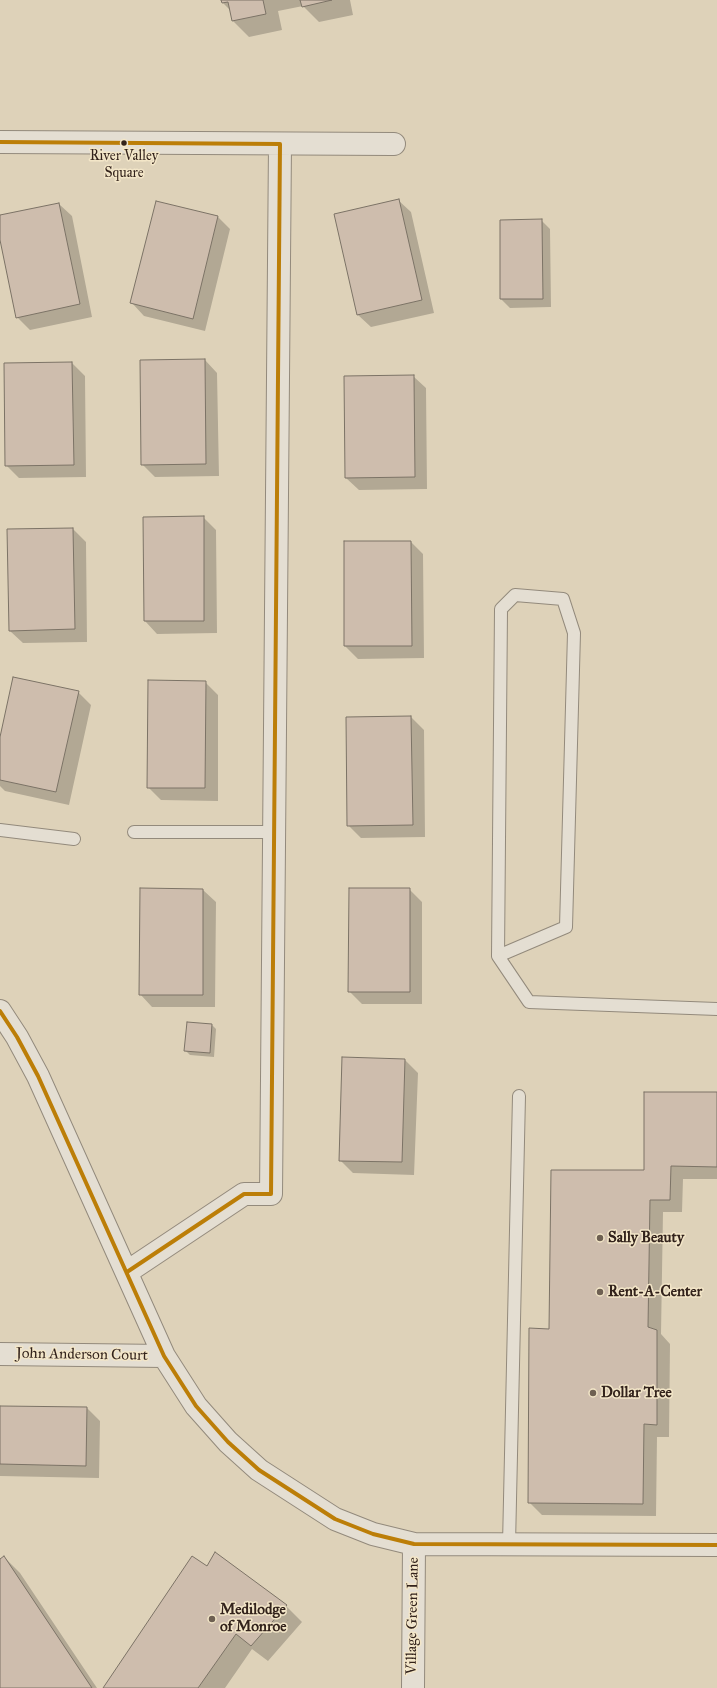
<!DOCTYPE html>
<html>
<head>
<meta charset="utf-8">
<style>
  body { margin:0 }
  canvas { display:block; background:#ded2b9 }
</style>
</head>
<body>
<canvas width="717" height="1688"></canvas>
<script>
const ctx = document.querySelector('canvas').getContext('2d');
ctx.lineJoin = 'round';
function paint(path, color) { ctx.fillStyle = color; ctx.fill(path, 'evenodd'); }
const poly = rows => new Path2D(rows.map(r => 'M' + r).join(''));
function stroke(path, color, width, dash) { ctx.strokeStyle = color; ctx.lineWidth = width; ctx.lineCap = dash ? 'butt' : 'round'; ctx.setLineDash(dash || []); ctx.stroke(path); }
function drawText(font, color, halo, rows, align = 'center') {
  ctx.font = font + ' "IM FELL Great Primer",serif'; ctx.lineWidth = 3; ctx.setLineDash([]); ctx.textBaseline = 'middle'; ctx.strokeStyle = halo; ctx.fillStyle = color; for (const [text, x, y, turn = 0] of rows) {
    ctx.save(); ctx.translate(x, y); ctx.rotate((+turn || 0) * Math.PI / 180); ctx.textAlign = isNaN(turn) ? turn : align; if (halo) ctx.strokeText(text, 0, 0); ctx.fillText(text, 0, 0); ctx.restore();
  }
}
paint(poly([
  [222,0,350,0,353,15,319,22,303,6,278,11,282,30,249,37,233,21,230,10,223,3],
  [398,200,411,212,434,313,371,327,358,315],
  [59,204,72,216,92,317,30,330,17,317,0,235,0,216],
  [218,217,230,229,205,331,144,316,132,303],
  [541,220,550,229,551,307,510,308,501,299,501,221],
  [205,360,217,373,219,476,155,477,142,464],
  [72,363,85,376,86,477,19,478,6,465,5,364],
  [413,376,426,388,427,489,359,490,346,478],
  [203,517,216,530,217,633,157,634,145,621,144,518],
  [73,529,86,542,87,642,23,643,10,631],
  [411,542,423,554,424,658,358,659,345,646],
  [205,682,218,695,218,801,161,800,148,787],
  [78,692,91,705,69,805,5,791,0,786,0,742],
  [411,717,424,730,425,837,361,838,348,825],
  [409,889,422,902,422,1004,362,1004,349,991],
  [203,890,216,902,215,1007,152,1007,140,994],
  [212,1025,216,1029,214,1057,190,1055,185,1050],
  [343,1058,405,1060,418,1073,414,1175,353,1173,340,1160],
  [717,1093,717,1179,683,1179,682,1212,663,1212,661,1334,670,1344,669,1437,657,1437,656,1516,542,1515,529,1502,550,1330,645,1171],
  [0,1407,87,1408,100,1421,99,1478,0,1476],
  [4,1557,20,1573,97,1688,0,1688,0,1560],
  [207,1567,286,1606,302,1622,268,1661,252,1649,225,1688,104,1688]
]), '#0003');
const building = poly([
  [221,0,263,0,266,14,232,21,228,2,222,3,221,0],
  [300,0,332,0,302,7,300,0],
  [399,199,422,300,357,315,334,214,399,199],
  [156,201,218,216,193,319,130,303,156,201],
  [59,203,80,304,16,318,0,240,0,215,59,203],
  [542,219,543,299,500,299,500,220,542,219],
  [205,359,206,464,141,465,140,360,205,359],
  [72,362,74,465,5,466,4,363,72,362],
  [414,375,415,477,345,478,344,376,414,375],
  [204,516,204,621,144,621,143,517,204,516],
  [73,528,75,629,9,631,7,529,73,528],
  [344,541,411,541,412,646,344,646,344,541],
  [13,677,79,691,56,792,0,780,0,737,13,677],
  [148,680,206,681,205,788,147,788,148,680],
  [411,716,413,825,347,826,346,717,411,716],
  [140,888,203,889,203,995,139,995,140,888],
  [349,888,410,888,410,992,348,992,349,888],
  [187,1022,212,1024,210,1053,184,1051,187,1022],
  [342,1057,405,1059,402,1162,339,1161,342,1057],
  [644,1092,717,1092,717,1167,671,1166,670,1200,650,1200,648,1327,657,1330,657,1425,644,1424,643,1504,528,1503,529,1328,549,1329,551,1170,644,1170,644,1092],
  [0,1406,87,1407,86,1466,0,1464,0,1406],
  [215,1552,287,1605,251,1646,236,1634,198,1688,103,1688,192,1556,207,1566,215,1552],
  [4,1556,92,1688,0,1688,0,1559,4,1556]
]);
paint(building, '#cebdad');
stroke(building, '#7c7366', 1);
const service = poly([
  [0,830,74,839],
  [134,832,274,832],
  [498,956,566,927,574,633,563,599,515,595,501,609,498,956,529,1002,717,1009],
  [509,1544,519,1096]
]);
const minor = poly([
  [0,142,394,144],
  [0,1011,17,1037,38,1076,164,1356,196,1406,228,1442,259,1470,335,1519,373,1534,414,1544,717,1545],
  [127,1272,244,1194,271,1194,280,144],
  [0,1354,164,1356],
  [413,1688,414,1544]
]);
stroke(service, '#938a7c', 14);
stroke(minor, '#938a7c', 24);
stroke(service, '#e4ded2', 12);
stroke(minor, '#e4ded2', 22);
stroke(poly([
  [0,142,280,144,271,1194,244,1194,127,1272],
  [0,1011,17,1037,38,1076,164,1356,196,1406,228,1442,259,1470,335,1519,373,1534,414,1544,717,1545]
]), '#bc7e08', 4);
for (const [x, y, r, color] of [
  [124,143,3.5,"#32221b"],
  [600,1238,4,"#6e6052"],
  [600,1292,4,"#6e6052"],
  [593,1393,4,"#6e6052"],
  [212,1619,4,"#6e6052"]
]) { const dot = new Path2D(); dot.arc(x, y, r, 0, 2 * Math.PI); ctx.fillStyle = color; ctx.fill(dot); stroke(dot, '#f3e6c8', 1.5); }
drawText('14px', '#32221b', '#f3e6c8', [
  ["River Valley",124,157],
  ["Square",124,174]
]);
drawText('bold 15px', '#32221b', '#f3e6c8', [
  ["Sally Beauty",608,1238],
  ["Rent-A-Center",608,1292],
  ["Dollar Tree",601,1393],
  ["Medilodge",220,1610],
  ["of Monroe",220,1627]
], 'left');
drawText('15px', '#32221b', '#f3e6c8', [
  ["John Anderson Court",82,1355,1],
  ["Village Green Lane",413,1616,-89]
]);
</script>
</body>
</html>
